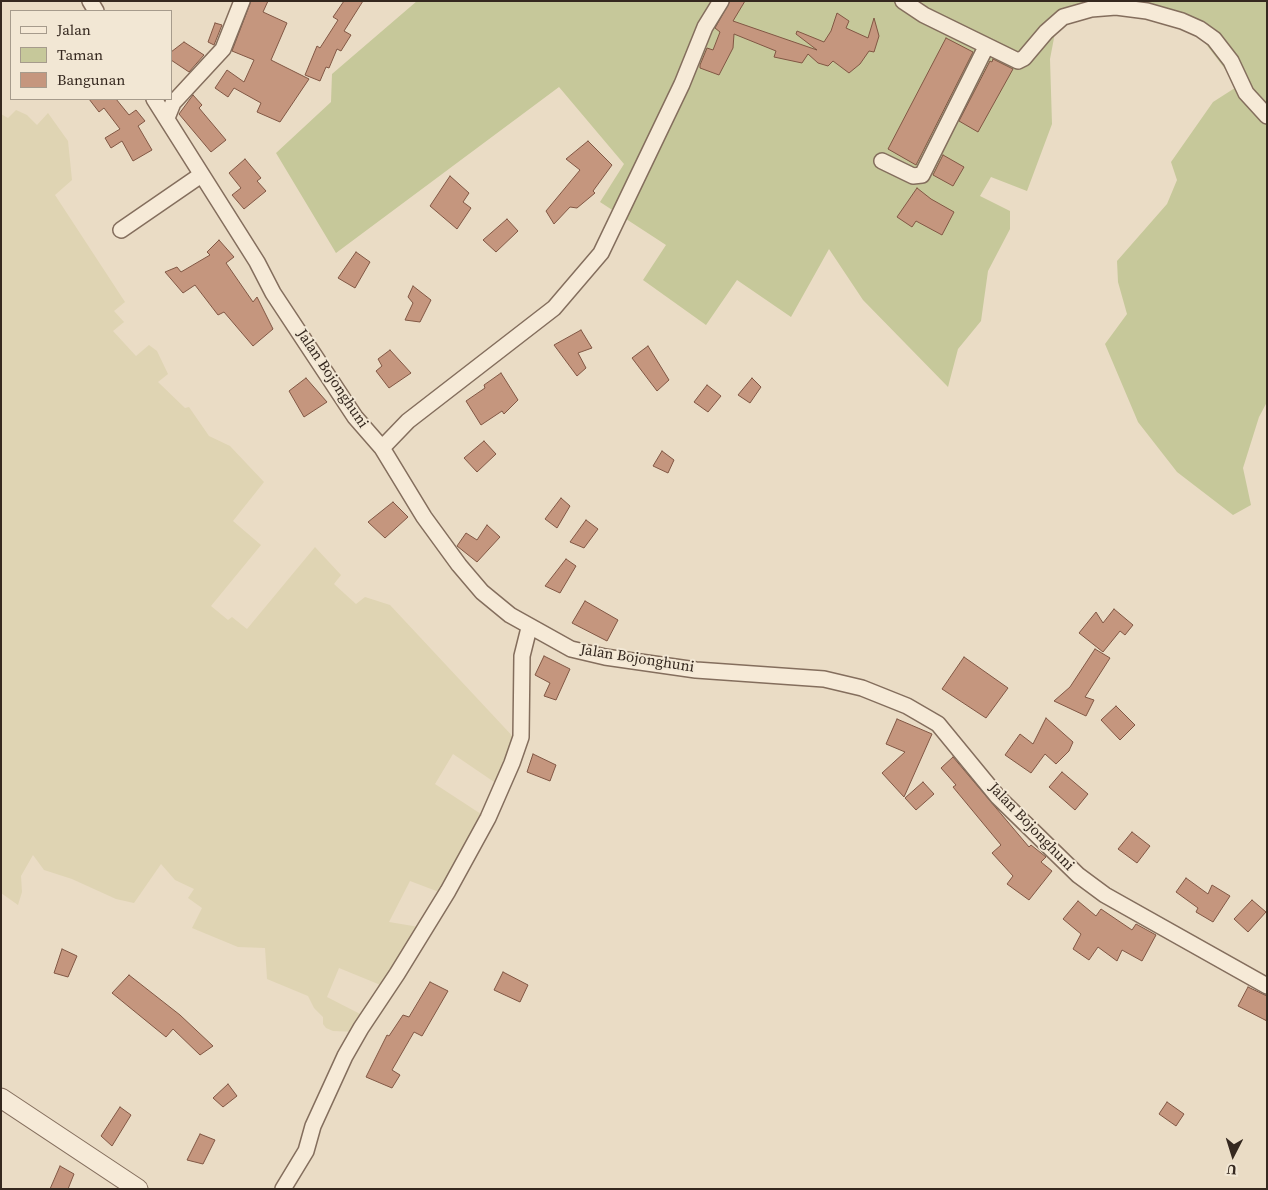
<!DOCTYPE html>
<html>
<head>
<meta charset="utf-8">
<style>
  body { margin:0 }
  #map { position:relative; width:1268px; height:1190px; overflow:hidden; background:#eadcc5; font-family:"Source Serif 4",serif }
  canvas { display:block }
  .frame { position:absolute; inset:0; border:2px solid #35281f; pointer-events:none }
  .legend { position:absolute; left:10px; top:10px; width:162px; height:90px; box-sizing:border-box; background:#f2e7d4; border:1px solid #a69b8c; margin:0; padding:6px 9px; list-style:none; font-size:15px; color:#35281f }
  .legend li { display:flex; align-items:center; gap:10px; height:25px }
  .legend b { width:25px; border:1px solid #a69b8c }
  .north { position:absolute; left:1208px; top:1130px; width:50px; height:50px; -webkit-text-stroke:4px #f2e7d4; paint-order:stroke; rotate:185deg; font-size:14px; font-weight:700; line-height:20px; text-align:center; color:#35281f }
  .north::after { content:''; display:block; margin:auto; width:18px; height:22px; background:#35281f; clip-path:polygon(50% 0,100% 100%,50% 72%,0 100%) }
</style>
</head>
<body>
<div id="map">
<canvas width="1268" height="1190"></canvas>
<div class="frame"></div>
<ul class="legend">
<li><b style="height:6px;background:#f6ead7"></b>Jalan</li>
<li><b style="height:14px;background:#c6c89a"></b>Taman</li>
<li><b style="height:14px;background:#c5967e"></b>Bangunan</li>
</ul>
<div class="north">U</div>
</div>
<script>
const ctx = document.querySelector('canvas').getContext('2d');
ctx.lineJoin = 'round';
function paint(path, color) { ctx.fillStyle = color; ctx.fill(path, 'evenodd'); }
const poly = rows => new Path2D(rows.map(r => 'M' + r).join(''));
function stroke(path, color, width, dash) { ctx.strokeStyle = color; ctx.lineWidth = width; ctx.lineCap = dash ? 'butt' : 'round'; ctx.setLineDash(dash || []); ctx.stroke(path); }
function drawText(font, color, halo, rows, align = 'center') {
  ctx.font = font + ' "Source Serif 4",serif'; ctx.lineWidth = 4; ctx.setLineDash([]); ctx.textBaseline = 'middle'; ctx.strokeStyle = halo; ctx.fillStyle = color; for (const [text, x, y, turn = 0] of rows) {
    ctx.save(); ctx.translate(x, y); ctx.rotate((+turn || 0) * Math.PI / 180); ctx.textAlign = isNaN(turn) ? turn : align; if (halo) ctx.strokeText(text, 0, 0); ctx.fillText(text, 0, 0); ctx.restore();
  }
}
paint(poly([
  [16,110,27,115,37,125,48,113,68,141,72,180,55,195,125,302,114,311,124,322,113,331,136,356,149,345,157,351,168,374,158,382,185,408,189,407,209,436,230,446,264,482,233,521,261,545,211,606,228,620,232,617,247,629,315,547,341,575,334,584,356,604,365,597,390,605,517,741,500,786,453,754,435,784,484,816,439,892,410,881,389,922,419,927,383,986,339,968,327,997,366,1017,357,1032,333,1031,326,1028,323,1024,323,1017,314,1008,308,996,267,979,265,948,238,947,192,928,202,908,188,898,194,889,175,880,161,864,134,903,116,899,72,879,44,870,33,855,21,876,22,892,18,905,1,893,1,114,8,118]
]), '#dfd4b3');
paint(poly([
  [417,1,1267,1,1267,402,1259,417,1243,468,1251,505,1233,515,1177,472,1138,422,1105,344,1127,314,1118,282,1117,261,1167,204,1177,180,1171,162,1213,102,1238,86,1186,18,1118,5,1058,17,1050,59,1052,124,1027,191,991,177,980,196,1010,211,1010,229,988,271,981,321,958,349,948,387,863,300,829,249,791,317,737,280,706,325,643,280,666,245,600,202,624,164,559,87,336,253,276,153,331,102,332,74]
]), '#c6c89a');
const building = poly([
  [251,1,268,1,263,12,287,23,271,60,309,79,280,122,257,112,261,103,234,88,228,97,215,88,227,70,244,82,254,60,232,51,251,1],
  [344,1,363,1,344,31,351,35,341,51,337,49,329,68,326,67,320,81,305,75,317,46,320,48,338,20,333,17,344,1],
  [730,1,745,1,733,21,817,50,796,34,797,31,824,42,831,31,837,13,849,21,846,28,868,38,874,18,879,36,874,52,869,51,860,64,849,73,833,61,828,66,818,63,808,54,802,63,774,57,776,51,734,34,733,48,719,75,700,68,700,65,707,48,713,50,720,32,715,28,730,1],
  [215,23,222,25,214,45,208,42,215,23],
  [946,38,973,52,916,165,888,149,946,38],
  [184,42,204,55,189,72,171,60,171,52,184,42],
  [993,59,1013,69,978,132,959,121,990,61,992,62,993,59],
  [193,95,202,105,199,108,226,140,211,152,179,114,193,95],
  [89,99,116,99,129,115,136,110,145,121,138,126,152,150,133,161,122,141,111,148,105,138,120,129,104,108,99,112,89,99],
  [588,141,612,165,593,191,595,193,577,208,570,207,554,224,546,211,580,170,566,159,588,141],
  [943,155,964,167,953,186,933,175,943,155],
  [245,159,261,178,257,181,266,191,244,209,232,195,241,188,229,173,245,159],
  [450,176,469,193,463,202,471,208,457,229,430,206,450,176],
  [917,188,931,199,954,212,942,235,916,221,912,227,897,217,917,188],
  [507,219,518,231,496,252,483,240,507,219],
  [219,240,234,257,226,263,253,302,257,297,273,329,253,346,224,312,218,315,195,285,183,293,165,272,177,267,181,272,210,255,207,252,219,240],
  [356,252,370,262,355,288,338,278,356,252],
  [413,286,431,300,420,322,405,320,413,303,408,297,413,286],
  [581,330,592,348,578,353,586,368,577,376,554,345,581,330],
  [648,346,669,380,657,391,632,358,648,346],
  [390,350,411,373,389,388,376,371,382,366,378,359,390,350],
  [501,373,518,400,504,414,502,411,481,425,466,401,485,388,484,385,501,373],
  [306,378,327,402,304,417,289,391,306,378],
  [752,378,761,387,750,403,738,395,752,378],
  [707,385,721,396,708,412,694,402,707,385],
  [484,441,496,454,477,472,464,458,484,441],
  [662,451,674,460,668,473,653,466,662,451],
  [561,498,570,506,557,528,545,519,561,498],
  [393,502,408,517,385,538,368,522,393,502],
  [586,520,598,529,584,548,570,542,586,520],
  [487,525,500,537,477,562,457,546,466,533,477,540,487,525],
  [566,559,576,566,560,593,545,586,566,559],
  [585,601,618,620,607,641,572,623,585,601],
  [1114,609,1133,625,1125,635,1120,631,1103,652,1079,633,1096,612,1103,623,1114,609],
  [1095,649,1110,658,1085,697,1094,700,1086,716,1054,701,1070,687,1095,649],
  [544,656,570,669,556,700,544,696,550,683,535,675,544,656],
  [964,657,1008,688,986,718,942,689,964,657],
  [1116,706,1135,725,1120,740,1101,720,1116,706],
  [1046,718,1073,742,1069,751,1056,764,1045,754,1031,773,1005,755,1020,734,1033,744,1046,718],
  [897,719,932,734,904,797,882,773,905,752,886,744,897,719],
  [533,754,556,765,550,781,527,772,533,754],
  [953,757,1029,847,1031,845,1046,857,1041,862,1052,871,1029,900,1007,884,1013,876,992,853,1001,845,953,787,956,785,941,768,953,757],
  [1062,772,1088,794,1075,810,1049,787,1062,772],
  [923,782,934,794,916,810,905,798,923,782],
  [1132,832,1150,846,1137,863,1118,849,1132,832],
  [1186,878,1208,894,1212,885,1230,896,1213,922,1196,912,1198,908,1176,892,1186,878],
  [1252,900,1266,912,1248,932,1234,919,1252,900],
  [1078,901,1096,916,1101,909,1132,930,1136,924,1156,935,1142,961,1122,950,1117,961,1098,947,1089,960,1073,949,1081,934,1063,919,1078,901],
  [62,949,77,956,68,977,54,973,62,949],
  [503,972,528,985,520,1002,494,990,503,972],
  [129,975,180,1015,213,1046,200,1055,173,1029,166,1037,112,993,129,975],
  [430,982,448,991,422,1036,414,1032,392,1070,400,1075,392,1088,366,1077,387,1035,389,1036,403,1015,409,1017,430,982],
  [1248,987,1267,996,1267,1021,1238,1006,1248,987],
  [228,1084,237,1096,223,1107,213,1098,228,1084],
  [1167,1102,1184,1114,1176,1126,1159,1114,1167,1102],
  [120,1107,131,1115,112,1146,101,1136,120,1107],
  [200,1134,215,1140,203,1164,187,1160,200,1134],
  [60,1166,74,1174,68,1189,50,1189,60,1166]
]);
paint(building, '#c5967e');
stroke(building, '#815744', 1);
const minor = poly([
  [90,1,96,11],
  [903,1,924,15,1018,61,1024,58,1046,32,1063,17,1091,9,1116,7,1147,11,1182,21,1200,29,1214,39,1231,61,1246,93,1267,116],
  [154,99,257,262,273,293,355,417,382,448,424,517,459,565,482,592,510,615,571,649,605,657,696,670,824,679,862,688,907,706,938,724,998,797,1078,875,1105,895,1267,986],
  [167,118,173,103,223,49,242,1],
  [882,161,913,176,922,175,986,47],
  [121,230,201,175],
  [382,448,408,421,554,308,601,253,682,84,705,27,721,1],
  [283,1189,306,1151,313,1126,345,1056,361,1028,397,974,448,891,488,818,512,763,521,737,522,656,529,628]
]);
const tertiary = poly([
  [1,1098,138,1189]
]);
stroke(minor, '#846e5d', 18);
stroke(tertiary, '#846e5d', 21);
stroke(minor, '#f6ead7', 15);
stroke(tertiary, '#f6ead7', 19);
drawText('15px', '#35281f', '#f2e7d4', [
  ["Jalan Bojonghuni",332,379,56],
  ["Jalan Bojonghuni",637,659,9],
  ["Jalan Bojonghuni",1031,827,46]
]);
</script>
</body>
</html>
